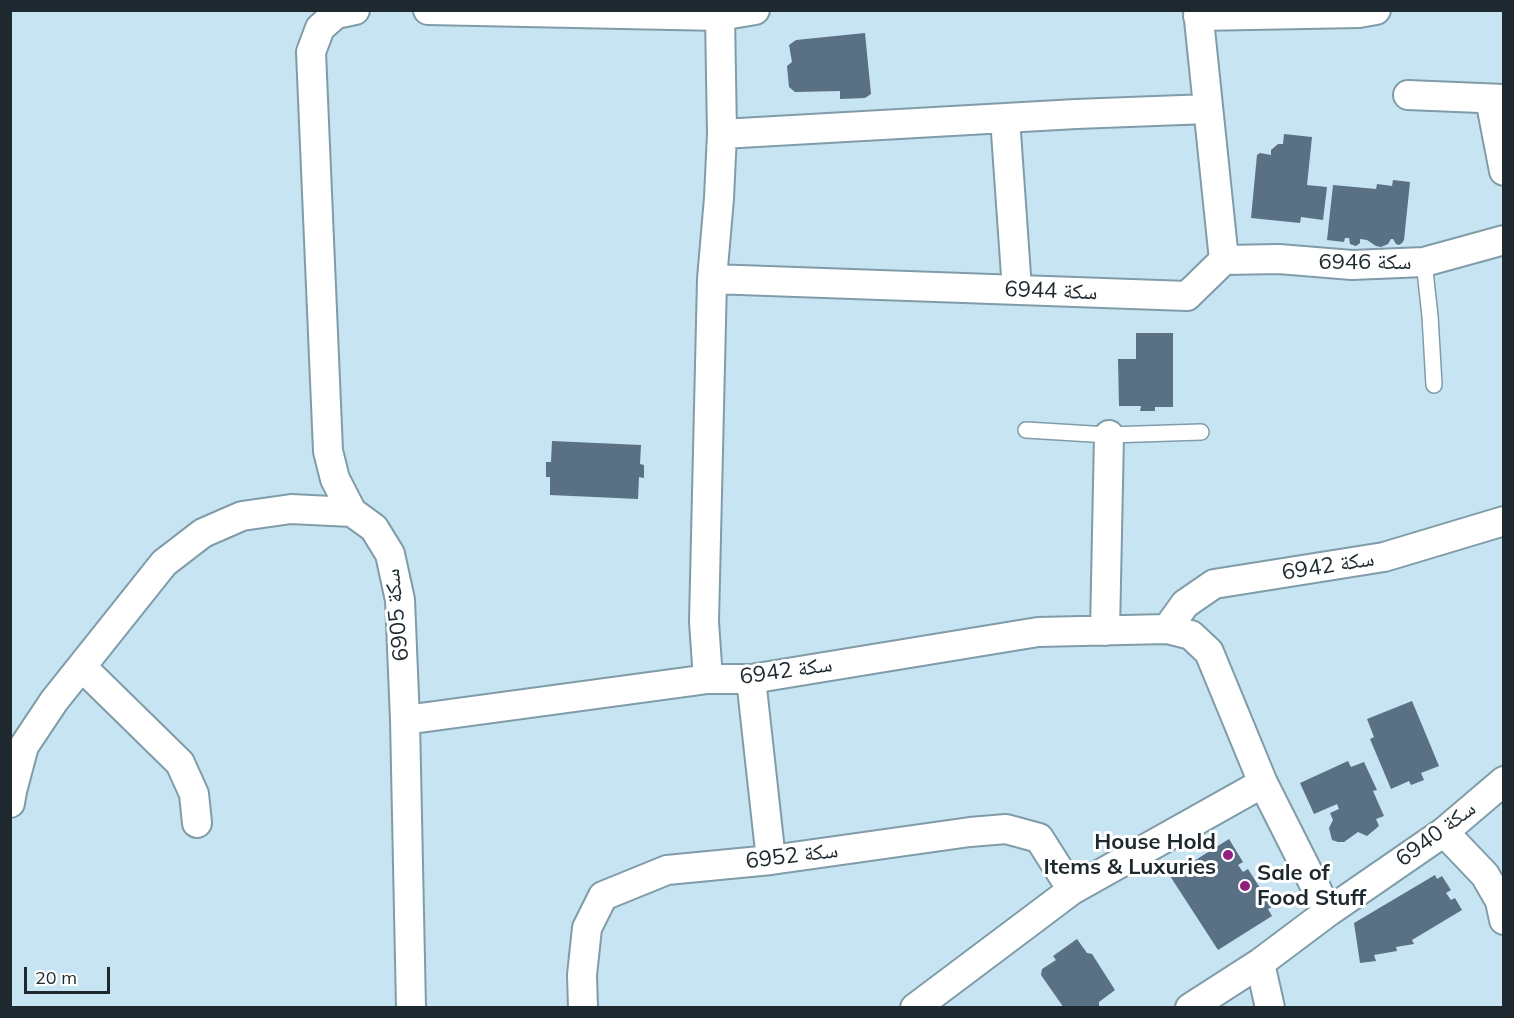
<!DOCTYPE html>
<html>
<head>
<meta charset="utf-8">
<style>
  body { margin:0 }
  #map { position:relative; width:1514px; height:1018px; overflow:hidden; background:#c6e4f1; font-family:Mulish,sans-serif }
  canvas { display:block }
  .frame { position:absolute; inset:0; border:12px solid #1d292e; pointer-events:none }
  .scale { position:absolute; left:24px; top:967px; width:86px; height:27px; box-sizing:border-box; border:3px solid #1d292e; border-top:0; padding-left:8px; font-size:18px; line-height:21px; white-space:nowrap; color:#1d292e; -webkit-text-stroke:4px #fff; paint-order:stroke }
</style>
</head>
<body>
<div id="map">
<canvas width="1514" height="1018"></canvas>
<div class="frame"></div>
<div class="scale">20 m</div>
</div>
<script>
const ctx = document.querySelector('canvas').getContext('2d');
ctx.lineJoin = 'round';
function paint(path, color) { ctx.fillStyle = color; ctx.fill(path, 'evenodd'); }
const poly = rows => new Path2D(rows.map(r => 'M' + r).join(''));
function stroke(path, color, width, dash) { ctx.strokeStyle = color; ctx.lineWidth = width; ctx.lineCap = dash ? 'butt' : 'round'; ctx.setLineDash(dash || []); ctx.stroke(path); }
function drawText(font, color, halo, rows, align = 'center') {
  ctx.font = font + ' Mulish,"Noto Naskh Arabic",sans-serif'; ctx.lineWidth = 6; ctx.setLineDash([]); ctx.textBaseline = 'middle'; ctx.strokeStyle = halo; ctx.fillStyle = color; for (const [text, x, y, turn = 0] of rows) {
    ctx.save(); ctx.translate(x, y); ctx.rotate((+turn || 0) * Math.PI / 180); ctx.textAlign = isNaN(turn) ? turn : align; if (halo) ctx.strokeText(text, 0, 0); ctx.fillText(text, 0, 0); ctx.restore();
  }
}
paint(poly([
  [865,33,871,94,865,98,840,99,840,91,795,92,789,87,787,66,792,62,789,45,796,40],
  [1284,134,1312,137,1307,185,1327,187,1323,220,1301,217,1300,223,1251,218,1257,155,1260,153,1271,155,1271,150,1278,144,1283,144],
  [1393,180,1410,182,1404,240,1402,243,1399,245,1396,244,1393,239,1391,239,1388,244,1381,247,1376,246,1367,240,1360,239,1360,243,1356,246,1350,244,1349,238,1345,238,1344,242,1327,240,1333,185,1376,189,1377,184,1392,186],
  [1136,333,1173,333,1173,407,1155,407,1155,411,1140,411,1141,406,1119,406,1118,359,1136,359],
  [552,441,641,445,640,464,644,465,644,478,639,477,638,499,550,495,550,477,546,477,546,462,551,462],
  [1412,701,1439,766,1421,773,1424,780,1411,785,1409,781,1391,789,1370,739,1374,737,1367,719],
  [1348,761,1351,767,1364,762,1377,790,1373,791,1384,816,1376,819,1379,826,1367,836,1358,832,1344,842,1338,842,1332,840,1329,828,1333,820,1330,813,1339,809,1337,804,1314,814,1300,783],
  [1229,839,1243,862,1238,865,1243,872,1248,869,1272,907,1268,909,1272,916,1218,950,1170,876],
  [1435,875,1437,879,1442,876,1451,890,1446,893,1451,900,1455,898,1462,910,1412,940,1414,944,1396,947,1397,951,1374,955,1376,961,1360,963,1354,923],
  [1077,939,1087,953,1092,954,1115,990,1099,1002,1099,1008,1064,1008,1041,975,1042,969,1056,960,1053,956]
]), '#5a7084');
const service = poly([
  [1424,262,1430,316,1434,385],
  [1026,430,1109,435,1201,432]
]);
const minor = poly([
  [428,10,720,16,755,10],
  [1198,10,1224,260],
  [1198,16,1359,13,1376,10],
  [1408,95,1504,99],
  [1490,99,1504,171],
  [1005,118,1017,290],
  [722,134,1076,114,1208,109],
  [1224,260,1279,259,1352,265,1424,262,1504,240],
  [712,279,1187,296,1224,260],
  [352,512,335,479,328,451,311,52,320,28,336,14,355,10],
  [1167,629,1185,604,1214,584,1384,557,1504,521],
  [1105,631,1109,435],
  [82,667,180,763,194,794,197,823],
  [708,679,704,622,712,279,719,198,722,134,720,16],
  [751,679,771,860],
  [405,720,708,679,751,679,1038,632,1167,629,1191,635,1209,652,1263,783,1328,912],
  [10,803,12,791,24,746,54,701,164,563,203,533,242,516,291,509,352,512,374,528,390,554,400,600,405,720,411,1008],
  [1444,832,1485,875,1500,901,1504,920],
  [1260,963,1270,1008],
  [583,1008,582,975,587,928,603,896,667,870,771,860,970,832,1006,829,1039,838,1072,890],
  [915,1008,1072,890,1263,783],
  [1190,1008,1260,963,1328,912,1444,832,1504,781]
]);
stroke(service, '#809ca8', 18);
stroke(minor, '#809ca8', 32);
stroke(service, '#fff', 15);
stroke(minor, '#fff', 28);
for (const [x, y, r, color] of [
  [1228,855,6,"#921e7d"],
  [1245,886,6,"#921e7d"]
]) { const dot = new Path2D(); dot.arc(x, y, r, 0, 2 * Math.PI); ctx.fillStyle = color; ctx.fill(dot); stroke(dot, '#fff', 2); }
drawText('22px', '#1d292e', '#fff', [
  ["سكة 6946",1365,262],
  ["سكة 6944",1051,291,2],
  ["سكة 6942",1328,566,-9],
  ["سكة 6905",397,615,-96],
  ["سكة 6942",786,671,-8],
  ["سكة 6940",1436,834,-37],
  ["سكة 6952",792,856,-7]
]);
drawText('bold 22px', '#1d292e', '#fff', [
  ["House Hold",1216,842],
  ["Items & Luxuries",1216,867],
  ["Sale of",1257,873,"left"],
  ["Food Stuff",1257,898,"left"]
], 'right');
</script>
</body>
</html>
